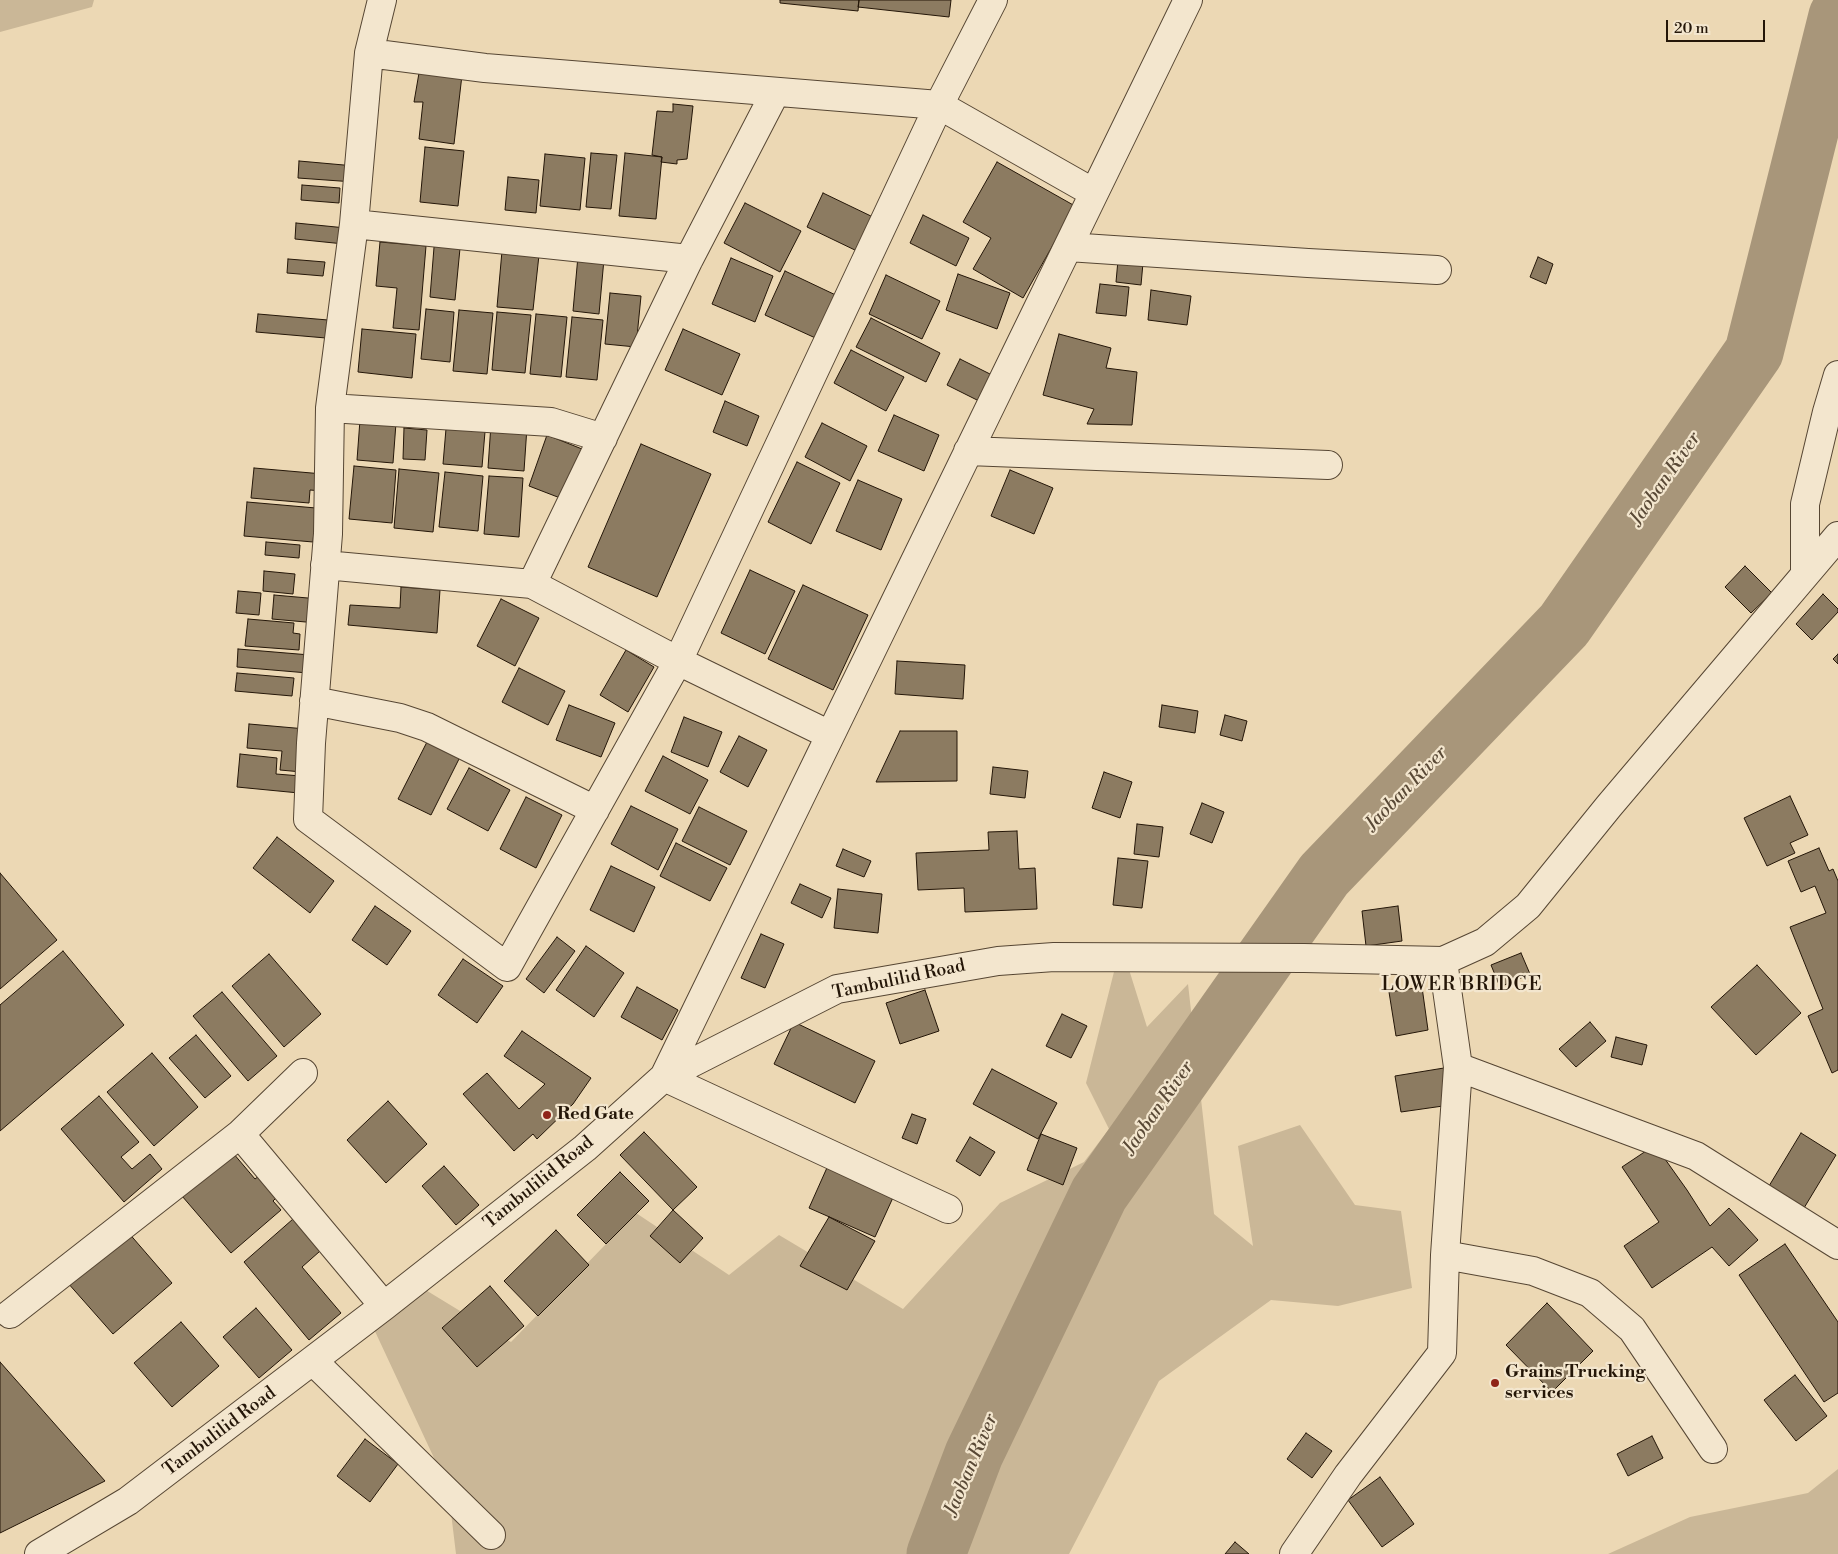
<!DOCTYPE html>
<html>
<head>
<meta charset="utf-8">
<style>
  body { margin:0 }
  #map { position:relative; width:1838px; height:1554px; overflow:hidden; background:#ecd8b4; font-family:"Libre Bodoni",serif }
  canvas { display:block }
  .scale { position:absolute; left:1666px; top:20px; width:99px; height:22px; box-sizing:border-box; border:2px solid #241608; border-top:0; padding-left:6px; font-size:15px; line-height:18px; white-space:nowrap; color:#241608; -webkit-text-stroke:4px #f3e6ce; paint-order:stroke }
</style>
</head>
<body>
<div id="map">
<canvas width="1838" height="1554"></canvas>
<div class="scale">20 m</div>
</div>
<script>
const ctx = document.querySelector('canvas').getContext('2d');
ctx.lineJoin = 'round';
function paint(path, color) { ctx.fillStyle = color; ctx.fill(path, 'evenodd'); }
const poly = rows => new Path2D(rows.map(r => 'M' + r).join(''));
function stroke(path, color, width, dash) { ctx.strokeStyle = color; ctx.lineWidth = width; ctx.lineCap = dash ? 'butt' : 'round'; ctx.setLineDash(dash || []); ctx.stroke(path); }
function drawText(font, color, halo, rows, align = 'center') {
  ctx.font = font + ' "Libre Bodoni",serif'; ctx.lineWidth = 4.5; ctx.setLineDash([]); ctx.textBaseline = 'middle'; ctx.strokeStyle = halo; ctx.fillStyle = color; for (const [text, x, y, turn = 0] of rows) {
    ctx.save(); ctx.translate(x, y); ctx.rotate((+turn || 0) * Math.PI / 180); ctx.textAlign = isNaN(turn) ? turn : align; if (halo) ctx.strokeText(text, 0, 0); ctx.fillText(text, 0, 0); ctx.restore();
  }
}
paint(poly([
  [0,0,94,0,92,7,0,32],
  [1121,944,1147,1027,1188,984,1214,1214,1253,1246,1238,1146,1300,1125,1355,1205,1401,1211,1412,1288,1338,1306,1271,1300,1159,1381,1069,1554,456,1554,448,1488,373,1327,424,1289,511,1342,636,1213,729,1275,779,1235,903,1309,1000,1203,1084,1162,1109,1129,1086,1083],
  [1838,1469,1838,1554,1608,1554,1690,1517,1808,1493]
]), '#cab797');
stroke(poly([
  [936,1554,974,1454,1099,1194,1324,875,1564,625,1754,352,1838,16]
]), '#a8967a', 59);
const building = poly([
  [780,0,859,0,858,11,780,3,780,0],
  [859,0,951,0,949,17,858,7,859,0],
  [419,73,457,77,462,75,454,144,419,139,423,102,414,102,419,73],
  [673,104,693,106,687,159,677,160,677,164,661,162,662,157,652,155,657,111,673,112,673,104],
  [425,147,464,151,458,206,420,202,425,147],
  [591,153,617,155,611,209,586,207,591,153],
  [625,153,662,157,656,219,619,216,625,153],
  [545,154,585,158,580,210,540,206,545,154],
  [299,161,355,166,354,182,298,178,299,161],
  [997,162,1075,206,1023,298,973,269,991,238,963,222,997,162],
  [508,177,539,180,536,213,505,210,508,177],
  [302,185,340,188,339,203,301,200,302,185],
  [823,193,875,218,859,252,807,227,823,193],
  [745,203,801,231,780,272,724,243,745,203],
  [923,215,969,238,956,266,910,243,923,215],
  [296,223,346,228,344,244,295,239,296,223],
  [435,235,461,238,455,300,430,297,435,235],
  [380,242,426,246,419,330,393,328,397,288,376,286,380,242],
  [502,251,539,255,533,310,497,307,502,251],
  [578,256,604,259,599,314,573,311,578,256],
  [1538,257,1553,264,1546,284,1530,277,1538,257],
  [731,258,773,276,755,322,712,304,731,258],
  [288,259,325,262,323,276,287,273,288,259],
  [1118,260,1143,263,1141,285,1116,282,1118,260],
  [785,271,842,298,822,341,765,315,785,271],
  [958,274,1010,293,997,329,946,310,958,274],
  [886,275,940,301,922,339,869,314,886,275],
  [1100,284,1129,287,1126,316,1096,313,1100,284],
  [1151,290,1191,296,1187,325,1148,320,1151,290],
  [610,293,641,296,636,347,605,344,610,293],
  [426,309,454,312,450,362,421,359,426,309],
  [459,310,493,313,487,374,453,371,459,310],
  [497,312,531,315,525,373,492,370,497,312],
  [258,314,328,320,326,338,256,332,258,314],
  [536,314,567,317,561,377,530,374,536,314],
  [572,317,603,320,597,380,566,377,572,317],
  [871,318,940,353,926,382,856,347,871,318],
  [362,329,416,334,412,378,358,372,362,329],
  [683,329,740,354,722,395,665,370,683,329],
  [1059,334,1111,348,1106,368,1137,372,1132,425,1087,424,1094,409,1043,395,1059,334],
  [851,350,904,377,886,411,834,383,851,350],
  [960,359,992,375,979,401,947,385,960,359],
  [725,401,759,416,747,446,713,432,725,401],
  [894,415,939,435,924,471,878,451,894,415],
  [447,417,486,420,482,467,443,464,447,417],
  [360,420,396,423,393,463,357,460,360,420],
  [822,423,867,446,850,481,805,457,822,423],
  [491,424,527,427,524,471,488,468,491,424],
  [404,428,427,430,425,460,403,459,404,428],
  [547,435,587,451,568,501,529,486,547,435],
  [641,444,711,474,657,597,588,567,641,444],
  [797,462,840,483,811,544,768,522,797,462],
  [354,466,396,470,392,523,349,519,354,466],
  [254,468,323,474,322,491,310,490,309,503,251,498,254,468],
  [399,469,439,473,433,532,394,528,399,469],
  [1010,470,1053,488,1034,534,991,516,1010,470],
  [445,472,483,476,478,531,439,527,445,472],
  [489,476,523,478,519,537,484,534,489,476],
  [858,480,902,499,881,550,836,531,858,480],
  [247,502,316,508,313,542,244,536,247,502],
  [266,542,300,545,299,558,265,555,266,542],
  [1745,566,1772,593,1751,613,1725,587,1745,566],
  [750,570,795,591,765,654,721,633,750,570],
  [264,571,295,574,293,594,263,591,264,571],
  [803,585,868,615,833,690,768,659,803,585],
  [401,587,440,590,437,633,348,625,350,605,400,608,401,587],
  [238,591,261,593,259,615,236,613,238,591],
  [1823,594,1838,609,1838,612,1812,640,1796,624,1823,594],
  [274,595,319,599,317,623,272,619,274,595],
  [501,599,539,618,515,666,477,646,501,599],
  [248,619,294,623,293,633,300,634,299,650,245,646,248,619],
  [238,649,310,655,308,673,237,667,238,649],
  [626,650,654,667,628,712,600,695,626,650],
  [1838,654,1838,664,1833,659,1838,654],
  [897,661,965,665,963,699,895,694,897,661],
  [519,668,565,691,548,725,502,702,519,668],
  [237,673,294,678,292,696,235,691,237,673],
  [569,705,615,723,601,757,556,740,569,705],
  [1162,705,1198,711,1195,733,1159,727,1162,705],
  [1225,715,1247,721,1242,741,1220,735,1225,715],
  [684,717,722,732,708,767,671,752,684,717],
  [249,724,306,729,302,772,280,770,282,751,247,748,249,724],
  [900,731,957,731,957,781,876,782,900,731],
  [739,736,767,750,748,787,720,772,739,736],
  [428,740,460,757,431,815,398,799,428,740],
  [240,754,277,758,276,774,301,776,299,793,237,787,240,754],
  [663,756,708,780,690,814,645,791,663,756],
  [993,767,1028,771,1025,798,990,794,993,767],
  [469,768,510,790,488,831,447,809,469,768],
  [1104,772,1132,782,1120,818,1092,808,1104,772],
  [1790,796,1808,835,1790,843,1795,853,1767,866,1744,818,1790,796],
  [526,797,562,815,536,868,500,849,526,797],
  [1202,803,1224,812,1212,843,1190,834,1202,803],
  [631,806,678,829,658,870,611,844,631,806],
  [699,807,747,831,730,865,682,841,699,807],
  [1137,824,1163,827,1159,857,1134,854,1137,824],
  [1017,831,1019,869,1035,868,1037,909,965,912,964,888,918,890,916,853,989,850,988,832,1017,831],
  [277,837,334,881,310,913,253,868,277,837],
  [676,843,727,868,710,901,660,876,676,843],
  [1819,848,1829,871,1833,869,1838,881,1838,1070,1832,1073,1808,1016,1823,1009,1790,927,1826,913,1815,886,1801,892,1788,861,1819,848],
  [843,849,871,861,864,877,836,866,843,849],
  [1118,858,1148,861,1142,908,1113,905,1118,858],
  [611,866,655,887,634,932,590,910,611,866],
  [0,873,57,940,0,989,0,873],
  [800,884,831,898,822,918,791,903,800,884],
  [838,889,882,894,878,933,834,928,838,889],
  [375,906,411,931,387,965,352,940,375,906],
  [1398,906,1402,941,1366,946,1362,911,1398,906],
  [761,934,784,944,765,988,741,978,761,934],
  [557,937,575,951,544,993,526,979,557,937],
  [586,946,624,973,594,1017,556,990,586,946],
  [63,951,124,1025,0,1131,0,1005,63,951],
  [1521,953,1530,974,1500,987,1491,965,1521,953],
  [269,954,321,1014,284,1047,232,986,269,954],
  [463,959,503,986,477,1023,438,995,463,959],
  [1757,965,1801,1013,1756,1055,1711,1007,1757,965],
  [637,987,678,1010,662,1040,621,1017,637,987],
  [1422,987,1428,1030,1396,1036,1389,992,1422,987],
  [925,990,939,1031,900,1044,886,1003,925,990],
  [222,992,277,1056,248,1081,193,1016,222,992],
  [1062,1014,1087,1026,1071,1058,1046,1046,1062,1014],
  [794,1022,875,1061,855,1103,774,1064,794,1022],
  [1590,1022,1606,1041,1576,1067,1559,1049,1590,1022],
  [522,1031,591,1078,573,1104,537,1139,533,1134,514,1151,463,1094,487,1073,519,1109,545,1084,504,1056,522,1031],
  [196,1035,231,1076,205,1098,169,1058,196,1035],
  [1616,1037,1647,1045,1642,1065,1611,1057,1616,1037],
  [152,1053,198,1107,154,1146,107,1092,152,1053],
  [1444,1068,1450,1105,1401,1112,1395,1076,1444,1068],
  [992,1069,1057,1103,1038,1139,973,1104,992,1069],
  [99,1096,139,1142,121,1157,132,1169,150,1154,162,1169,124,1202,61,1129,99,1096],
  [388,1101,427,1144,386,1183,347,1140,388,1101],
  [912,1114,926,1119,917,1144,902,1138,912,1114],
  [644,1132,697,1187,673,1210,620,1155,644,1132],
  [1801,1133,1836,1155,1804,1208,1769,1186,1801,1133],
  [1041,1134,1077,1148,1063,1185,1027,1170,1041,1134],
  [970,1137,995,1152,980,1176,956,1161,970,1137],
  [1655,1145,1687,1190,1710,1226,1729,1208,1758,1240,1729,1266,1712,1247,1652,1288,1624,1246,1659,1222,1622,1167,1655,1145],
  [233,1153,255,1179,260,1175,278,1196,273,1201,281,1210,231,1253,182,1196,233,1153],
  [830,1161,896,1191,875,1237,809,1208,830,1161],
  [444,1166,479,1205,456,1225,422,1186,444,1166],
  [620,1172,649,1201,606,1244,577,1215,620,1172],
  [673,1210,703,1238,680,1263,650,1236,673,1210],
  [301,1212,328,1244,302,1267,341,1313,309,1340,244,1262,301,1212],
  [829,1217,875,1241,847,1290,800,1266,829,1217],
  [556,1230,589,1265,538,1316,504,1281,556,1230],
  [127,1231,172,1283,113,1334,67,1282,127,1231],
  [1785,1244,1838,1322,1838,1393,1824,1402,1739,1275,1785,1244],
  [490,1286,524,1326,477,1367,442,1328,490,1286],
  [1547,1303,1593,1351,1552,1392,1506,1345,1547,1303],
  [256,1308,292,1350,259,1378,223,1337,256,1308],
  [181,1322,219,1366,172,1407,134,1363,181,1322],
  [0,1362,105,1481,0,1533,0,1362],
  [1795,1375,1827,1416,1796,1441,1764,1400,1795,1375],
  [1306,1433,1332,1451,1312,1478,1287,1459,1306,1433],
  [1652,1436,1663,1458,1628,1476,1617,1454,1652,1436],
  [365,1439,398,1464,370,1502,337,1476,365,1439],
  [1380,1477,1414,1524,1382,1547,1348,1500,1380,1477],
  [1235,1542,1249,1554,1225,1554,1235,1542]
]);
paint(building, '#8c7b61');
stroke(building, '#241608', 1);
const minor = poly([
  [382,0,369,53,354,224,330,408,328,534,311,743,308,819,507,967,678,661,939,105,993,0],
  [369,53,485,68,939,105,1094,193],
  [354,224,689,259],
  [1068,247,1308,263,1437,270],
  [330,408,551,422,603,438],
  [968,451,1328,465],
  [325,565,532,584,678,661,830,735],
  [1805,575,1805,504,1827,412,1838,375],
  [532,584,689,259,775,93],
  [314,701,400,718,427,727,595,810],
  [1443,961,1458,1067,1696,1156,1838,1245],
  [240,1134,384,1306],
  [948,1209,664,1077,1188,0],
  [1445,1255,1533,1271,1590,1293,1632,1329,1713,1449],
  [10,1314,240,1134,303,1073],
  [313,1361,491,1535],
  [39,1554,128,1501,384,1306,585,1148,664,1077,837,989,998,961,1054,957,1304,958,1443,961,1485,942,1528,906,1609,806,1838,536],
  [1294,1554,1348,1475,1442,1353,1445,1255,1458,1067]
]);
stroke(minor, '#564633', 30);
stroke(minor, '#f3e6ce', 28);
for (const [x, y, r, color] of [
  [547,1115,5,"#8f2418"],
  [1495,1383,5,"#8f2418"]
]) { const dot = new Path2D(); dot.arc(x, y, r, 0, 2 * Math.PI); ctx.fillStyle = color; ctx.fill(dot); stroke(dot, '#f3e6ce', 2); }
drawText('18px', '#241608', '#f3e6ce', [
  ["Tambulilid Road",899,980,-12],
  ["Tambulilid Road",539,1183,-39],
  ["Tambulilid Road",220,1432,-37]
]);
drawText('bold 18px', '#241608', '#f3e6ce', [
  ["Red Gate",557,1115],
  ["Grains Trucking",1505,1373],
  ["services",1505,1394]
], 'left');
drawText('italic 19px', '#594936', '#f3e6ce', [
  ["Jaoban River",1666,479,-55],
  ["Jaoban River",1407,789,-46],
  ["Jaoban River",1159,1108,-55],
  ["Jaoban River",972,1465,-67]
]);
ctx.letterSpacing = '1px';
drawText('19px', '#241608', '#f3e6ce', [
  ["LOWER BRIDGE",1462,985]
]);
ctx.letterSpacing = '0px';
</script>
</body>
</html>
